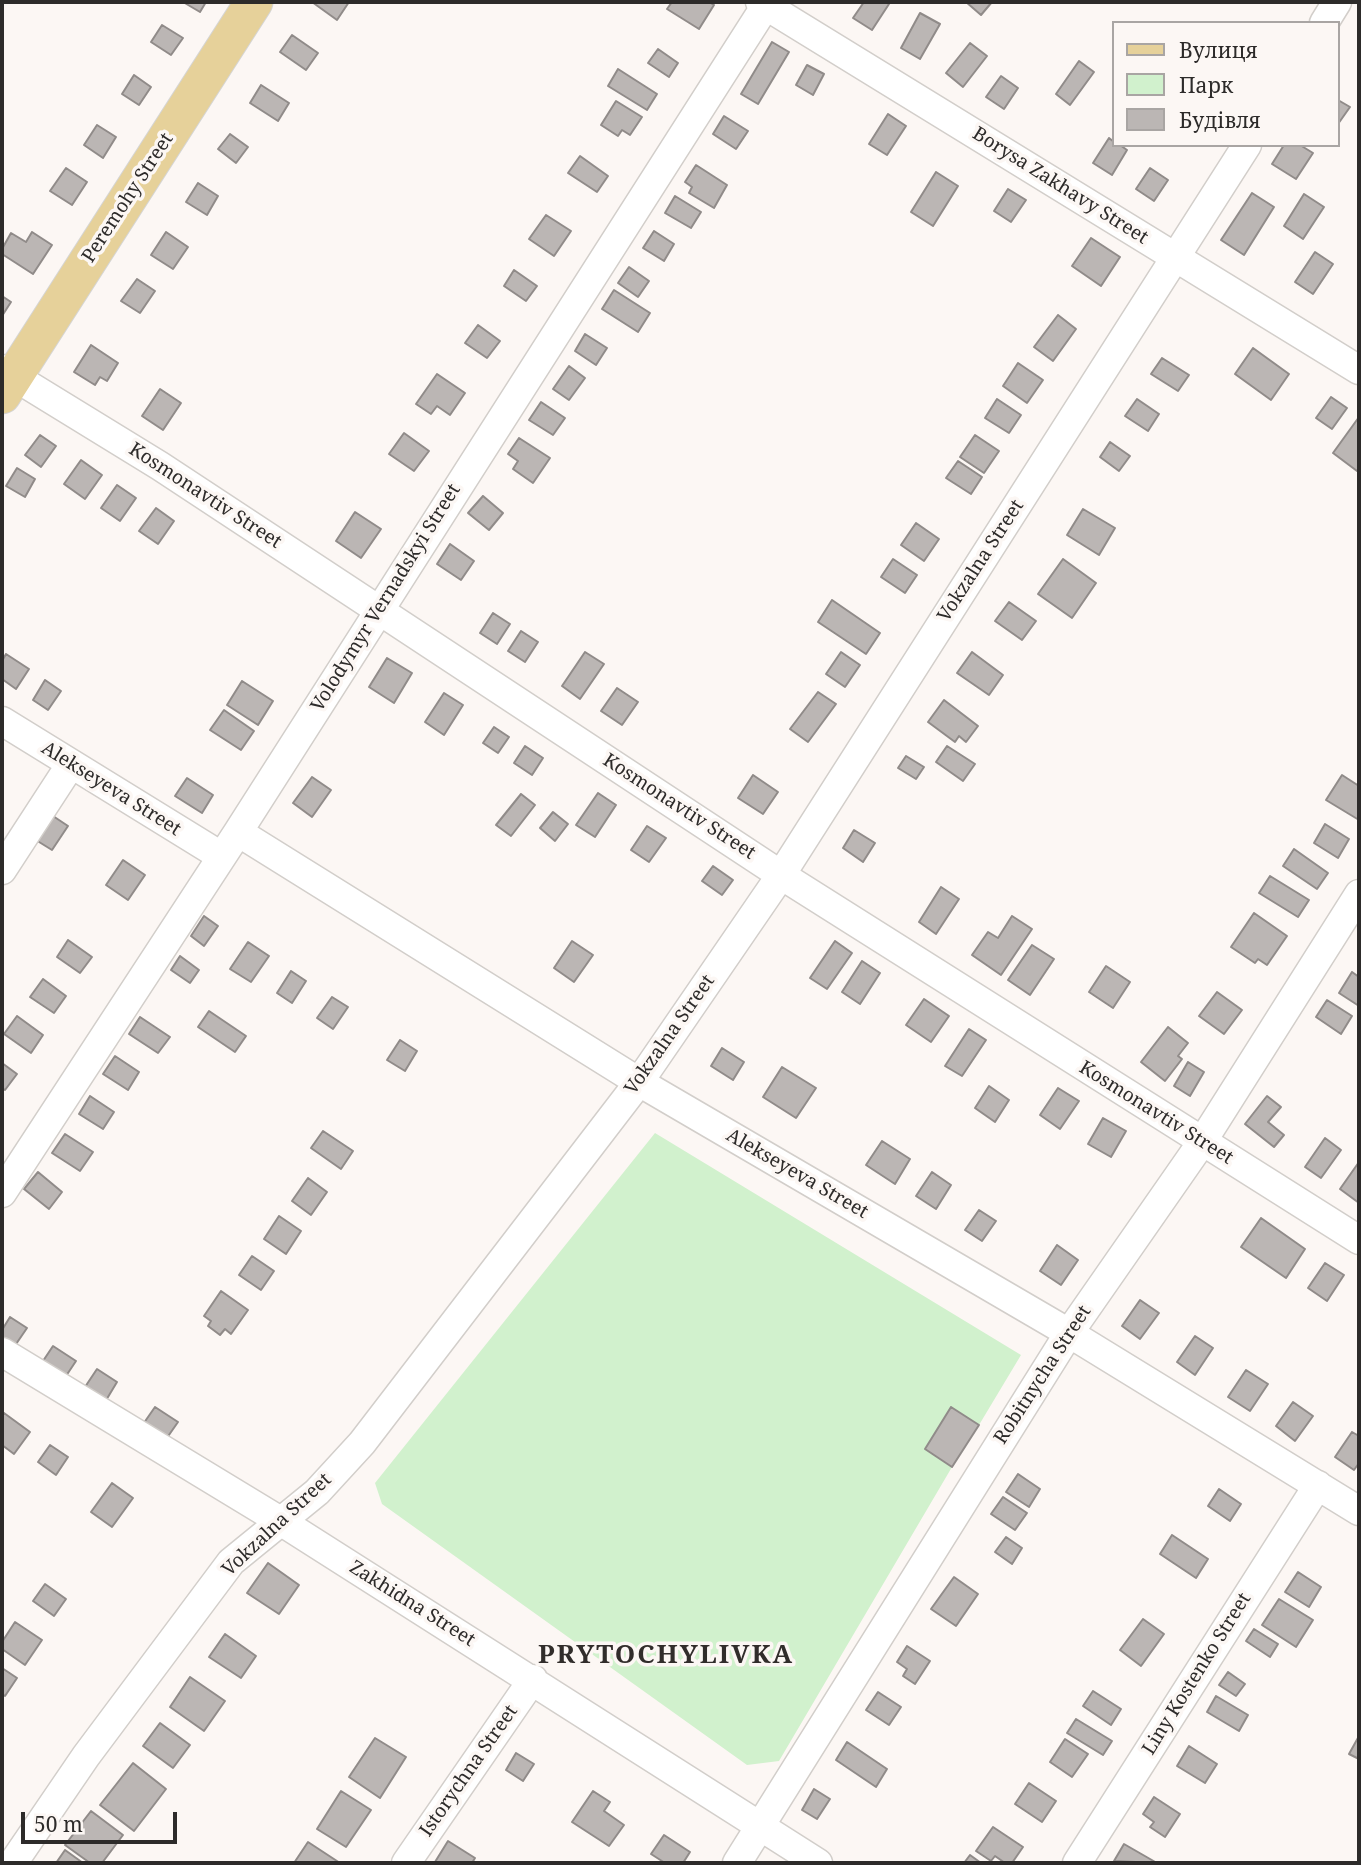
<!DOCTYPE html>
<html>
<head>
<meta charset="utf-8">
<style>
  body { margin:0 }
  #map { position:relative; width:1361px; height:1865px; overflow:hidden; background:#fcf7f4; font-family:"Noto Serif",serif }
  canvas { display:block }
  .frame { position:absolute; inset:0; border:4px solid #2d2b2a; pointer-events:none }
  .legend { position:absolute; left:1112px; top:21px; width:228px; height:126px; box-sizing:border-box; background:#fcf7f4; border:2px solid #a9a5a3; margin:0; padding:9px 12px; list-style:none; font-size:21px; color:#2d2b2a }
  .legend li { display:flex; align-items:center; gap:14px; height:35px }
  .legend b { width:35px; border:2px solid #a9a5a3 }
  .scale { position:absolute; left:21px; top:1812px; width:156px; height:32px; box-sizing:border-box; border:4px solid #2d2b2a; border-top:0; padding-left:9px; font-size:21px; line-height:24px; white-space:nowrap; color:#2d2b2a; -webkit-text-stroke:5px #fcf7f4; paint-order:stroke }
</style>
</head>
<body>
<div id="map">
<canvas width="1361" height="1865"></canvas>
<div class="frame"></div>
<ul class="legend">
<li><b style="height:9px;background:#e6d19a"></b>Вулиця</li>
<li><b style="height:19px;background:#d1f1cd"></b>Парк</li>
<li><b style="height:19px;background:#bbb6b4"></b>Будівля</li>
</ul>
<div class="scale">50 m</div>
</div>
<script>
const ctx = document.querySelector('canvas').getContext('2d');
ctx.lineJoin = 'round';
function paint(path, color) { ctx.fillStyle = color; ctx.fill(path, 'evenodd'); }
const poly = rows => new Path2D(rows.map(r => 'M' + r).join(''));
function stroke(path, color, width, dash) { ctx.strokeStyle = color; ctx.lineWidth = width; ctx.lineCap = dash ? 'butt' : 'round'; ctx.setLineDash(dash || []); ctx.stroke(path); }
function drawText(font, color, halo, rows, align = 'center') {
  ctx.font = font + ' "Noto Serif",serif'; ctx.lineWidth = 7; ctx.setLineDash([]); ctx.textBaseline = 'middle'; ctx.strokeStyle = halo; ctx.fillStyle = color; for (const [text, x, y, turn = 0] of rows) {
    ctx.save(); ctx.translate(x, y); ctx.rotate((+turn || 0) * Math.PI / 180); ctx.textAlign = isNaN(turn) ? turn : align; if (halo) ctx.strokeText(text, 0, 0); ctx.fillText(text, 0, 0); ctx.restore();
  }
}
paint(poly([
  [655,1133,1021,1355,979,1425,951,1408,925,1449,952,1467,779,1761,747,1765,382,1504,375,1483]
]), '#d1f1cd');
const building = poly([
  [183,2,206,2,200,12,183,2],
  [312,2,349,2,337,20,312,2],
  [672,2,709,2,714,5,699,29,667,9,672,2],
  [864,2,886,2,889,4,872,30,853,18,864,2],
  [966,2,992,2,981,15,966,2],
  [920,13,940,24,920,59,901,48,920,13],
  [162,25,183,38,171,55,151,42,162,25],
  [292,35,318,53,306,70,280,52,292,35],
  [772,42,789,52,758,104,741,94,772,42],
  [970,43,987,56,963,87,946,73,970,43],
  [658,49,678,63,669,77,648,63,658,49],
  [1079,61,1094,72,1070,105,1056,94,1079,61],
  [807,65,824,74,813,95,796,85,807,65],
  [618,69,657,94,647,110,608,86,618,69],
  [134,75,151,87,139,105,122,94,134,75],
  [1001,76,1018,88,1004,109,986,97,1001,76],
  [261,85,289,103,278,121,250,103,261,85],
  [1338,100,1350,107,1338,124,1338,100],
  [616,101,642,117,630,135,622,130,618,136,601,125,616,101],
  [888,114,906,126,887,155,869,144,888,114],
  [724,116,748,131,736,149,713,134,724,116],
  [97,125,116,137,103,158,84,145,97,125],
  [230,134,248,147,236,163,218,149,230,134],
  [1109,138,1114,142,1114,145,1120,145,1127,150,1112,175,1093,163,1109,138],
  [1284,145,1300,145,1313,153,1296,179,1272,164,1284,145],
  [580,156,608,176,597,192,568,173,580,156],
  [696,165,727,185,714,208,689,193,692,187,685,182,696,165],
  [66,168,87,182,72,205,50,191,66,168],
  [1150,168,1168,180,1154,201,1136,189,1150,168],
  [936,172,958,186,933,226,911,212,936,172],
  [198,183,218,196,207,215,186,202,198,183],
  [1008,189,1026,200,1011,222,994,211,1008,189],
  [1252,193,1274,207,1244,255,1221,240,1252,193],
  [1304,194,1324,207,1303,239,1284,226,1304,194],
  [675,196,701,212,691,228,665,213,675,196],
  [546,215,571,231,554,256,529,239,546,215],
  [654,231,674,244,664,261,643,248,654,231],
  [32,232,52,245,33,274,2,254,2,249,11,233,26,242,32,232],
  [166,232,188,247,173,269,151,255,166,232],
  [1091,238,1120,257,1101,286,1072,266,1091,238],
  [1315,252,1333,264,1313,294,1295,282,1315,252],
  [629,267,649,281,638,297,618,283,629,267],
  [514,270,537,286,526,301,504,286,514,270],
  [137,279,155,291,140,313,121,301,137,279],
  [614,290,650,313,638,332,602,309,614,290],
  [2,296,11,302,2,316,2,296],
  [1058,315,1076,329,1053,361,1034,347,1058,315],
  [478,325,500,341,487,358,465,343,478,325],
  [585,334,607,348,596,365,575,351,585,334],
  [91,345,118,363,107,381,100,377,95,385,74,372,91,345],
  [1253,348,1289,374,1271,400,1235,374,1253,348],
  [1162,358,1189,375,1178,391,1151,374,1162,358],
  [1018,363,1043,380,1027,403,1003,386,1018,363],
  [569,366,585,378,569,400,553,389,569,366],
  [437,374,465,393,450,415,437,406,431,414,416,404,437,374],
  [160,389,181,403,163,430,142,416,160,389],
  [1331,397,1347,408,1332,429,1316,418,1331,397],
  [997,399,1021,415,1009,433,985,418,997,399],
  [1137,399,1159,414,1148,431,1125,416,1137,399],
  [541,402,565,418,553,435,529,420,541,402],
  [1359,417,1359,468,1357,471,1333,453,1359,417],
  [404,433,429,451,414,471,389,454,404,433],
  [40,435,56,446,41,467,25,455,40,435],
  [975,435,999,451,984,473,960,457,975,435],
  [519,438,550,458,533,483,513,469,518,461,508,454,519,438],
  [1110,442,1130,456,1119,471,1100,457,1110,442],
  [81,460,102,475,85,499,64,484,81,460],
  [958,461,982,477,971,494,946,478,958,461],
  [17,468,35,479,25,497,6,486,17,468],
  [117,485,136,498,120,521,101,508,117,485],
  [483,496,503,513,489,530,468,513,483,496],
  [156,508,174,521,158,544,139,531,156,508],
  [1083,509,1115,528,1099,555,1067,535,1083,509],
  [355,512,381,529,361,558,336,541,355,512],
  [916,523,939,539,924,561,901,545,916,523],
  [450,544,474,561,461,580,437,564,450,544],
  [893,559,917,575,905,593,881,577,893,559],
  [1063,559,1096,583,1072,618,1038,594,1063,559],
  [832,600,880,633,866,654,818,622,832,600],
  [1009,602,1036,621,1022,640,995,621,1009,602],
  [493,613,510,624,497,644,480,633,493,613],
  [521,631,538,642,525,662,508,651,521,631],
  [585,652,604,664,580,699,562,686,585,652],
  [841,652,860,665,845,687,826,674,841,652],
  [972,652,1003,675,989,695,957,673,972,652],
  [6,654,29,669,16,689,2,679,2,661,6,654],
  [387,658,412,673,394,703,369,687,387,658],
  [45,680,61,691,48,710,33,700,45,680],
  [242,681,273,701,258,725,227,705,242,681],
  [617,688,638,702,622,725,601,711,617,688],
  [818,692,836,704,808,742,790,729,818,692],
  [444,693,463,705,444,735,425,722,444,693],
  [944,700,978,726,966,742,959,736,955,742,928,722,944,700],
  [224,710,254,731,241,750,210,730,224,710],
  [494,727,509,737,498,753,483,743,494,727],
  [525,746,543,758,532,775,514,763,525,746],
  [947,746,975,764,963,781,936,762,947,746],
  [906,756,924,767,916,779,898,768,906,756],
  [753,775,778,792,763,814,738,798,753,775],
  [1342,775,1359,786,1359,820,1326,800,1342,775],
  [312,777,331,790,312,817,293,803,312,777],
  [187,778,213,795,202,813,175,796,187,778],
  [598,793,616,805,595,837,576,825,598,793],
  [521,794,535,805,511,836,496,825,521,794],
  [47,812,68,826,52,850,31,837,47,812],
  [553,812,568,824,555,841,540,828,553,812],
  [1325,824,1349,839,1338,858,1314,843,1325,824],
  [647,826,666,838,649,862,631,850,647,826],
  [854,830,875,843,863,862,843,848,854,830],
  [1294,849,1328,873,1317,889,1283,866,1294,849],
  [123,860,145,875,128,900,106,885,123,860],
  [713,866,733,880,722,895,702,881,713,866],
  [1270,876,1309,900,1298,917,1259,893,1270,876],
  [941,887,959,899,936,934,919,922,941,887],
  [1254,913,1287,936,1267,965,1258,959,1255,963,1231,947,1254,913],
  [204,916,218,926,204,946,191,936,204,916],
  [1012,916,1032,929,1001,975,972,955,988,932,998,938,1012,916],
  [68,940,92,957,80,973,57,957,68,940],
  [572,941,593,955,574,982,554,968,572,941],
  [835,941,852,953,827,989,810,978,835,941],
  [248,942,269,956,251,982,230,969,248,942],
  [1032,945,1054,959,1030,995,1008,980,1032,945],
  [180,956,199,970,190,983,171,970,180,956],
  [862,961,880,973,860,1004,842,992,862,961],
  [1106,966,1130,982,1113,1008,1089,992,1106,966],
  [291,971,306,981,292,1003,277,993,291,971],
  [1352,972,1359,977,1359,1006,1339,993,1352,972],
  [43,979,66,996,54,1013,30,997,43,979],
  [1217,992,1242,1010,1224,1034,1199,1016,1217,992],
  [332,997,348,1007,333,1029,317,1018,332,997],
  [924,999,949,1016,931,1042,906,1025,924,999],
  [1327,1000,1352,1016,1341,1034,1316,1017,1327,1000],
  [209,1011,246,1036,235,1052,198,1027,209,1011],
  [17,1016,43,1035,31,1053,4,1034,17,1016],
  [140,1017,170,1037,158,1053,129,1034,140,1017],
  [1168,1027,1188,1043,1178,1056,1182,1059,1165,1081,1141,1062,1168,1027],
  [969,1029,986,1040,962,1076,945,1066,969,1029],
  [400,1040,417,1051,405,1071,387,1060,400,1040],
  [722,1048,744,1062,733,1080,711,1066,722,1048],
  [115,1056,139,1072,128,1090,103,1074,115,1056],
  [1188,1062,1204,1072,1190,1096,1174,1086,1188,1062],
  [2,1063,17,1074,5,1090,2,1088,2,1063],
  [782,1067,816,1088,796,1118,763,1097,782,1067],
  [989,1086,1009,1100,995,1122,975,1108,989,1086],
  [1058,1088,1079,1101,1060,1129,1040,1115,1058,1088],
  [90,1096,114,1112,103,1129,79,1114,90,1096],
  [1267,1096,1281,1107,1268,1122,1284,1135,1274,1147,1245,1124,1267,1096],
  [1103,1118,1126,1131,1111,1157,1088,1144,1103,1118],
  [323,1131,353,1151,341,1169,311,1148,323,1131],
  [65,1134,93,1152,80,1171,52,1153,65,1134],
  [1325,1138,1341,1150,1321,1178,1305,1167,1325,1138],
  [882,1141,910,1159,895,1184,866,1165,882,1141],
  [1359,1162,1359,1203,1340,1189,1359,1162],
  [38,1172,62,1192,49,1209,24,1189,38,1172],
  [932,1172,951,1185,936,1209,916,1196,932,1172],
  [308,1178,327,1192,311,1215,292,1201,308,1178],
  [979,1210,996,1221,982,1241,965,1230,979,1210],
  [279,1216,301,1231,286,1254,264,1239,279,1216],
  [1261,1218,1305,1249,1286,1278,1241,1247,1261,1218],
  [1057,1245,1078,1260,1061,1285,1040,1271,1057,1245],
  [252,1256,274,1271,261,1290,239,1275,252,1256],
  [1325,1263,1344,1275,1327,1301,1308,1288,1325,1263],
  [221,1291,248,1310,231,1334,225,1329,220,1335,208,1326,211,1321,204,1316,221,1291],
  [1140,1300,1159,1313,1140,1339,1122,1326,1140,1300],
  [10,1317,27,1328,12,1350,2,1343,2,1330,10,1317],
  [1195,1336,1213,1348,1195,1375,1177,1362,1195,1336],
  [53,1346,76,1361,62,1382,39,1367,53,1346],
  [97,1369,117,1382,102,1407,81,1393,97,1369],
  [1246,1370,1268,1384,1250,1411,1228,1397,1246,1370],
  [1293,1402,1313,1416,1295,1441,1276,1426,1293,1402],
  [155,1407,178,1422,162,1445,139,1430,155,1407],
  [951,1407,979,1425,952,1467,925,1449,951,1407],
  [4,1413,30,1432,14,1454,2,1445,2,1416,4,1413],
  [1352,1432,1359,1436,1359,1463,1354,1470,1335,1457,1352,1432],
  [50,1445,68,1457,56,1475,38,1462,50,1445],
  [1018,1474,1040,1489,1029,1507,1006,1492,1018,1474],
  [112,1483,133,1498,112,1527,91,1512,112,1483],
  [1219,1489,1241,1504,1230,1521,1208,1506,1219,1489],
  [1003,1497,1027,1513,1015,1530,991,1514,1003,1497],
  [1172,1535,1208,1559,1196,1578,1160,1554,1172,1535],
  [1006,1537,1022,1548,1012,1564,995,1552,1006,1537],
  [268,1563,299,1585,279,1614,247,1593,268,1563],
  [1298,1572,1321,1587,1309,1607,1285,1592,1298,1572],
  [954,1577,978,1594,956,1626,931,1609,954,1577],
  [45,1584,66,1599,54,1616,33,1601,45,1584],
  [1279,1599,1313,1620,1296,1647,1262,1625,1279,1599],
  [1143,1619,1164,1634,1141,1666,1120,1650,1143,1619],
  [15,1622,42,1640,25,1665,2,1649,2,1642,15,1622],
  [1254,1629,1278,1644,1270,1657,1246,1641,1254,1629],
  [225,1634,256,1656,241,1678,209,1657,225,1634],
  [907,1646,930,1661,915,1684,903,1676,907,1669,897,1662,907,1646],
  [2,1668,17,1678,5,1696,2,1694,2,1668],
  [1228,1672,1245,1684,1236,1696,1219,1685,1228,1672],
  [190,1677,225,1701,204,1731,170,1707,190,1677],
  [1093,1691,1121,1709,1111,1725,1083,1706,1093,1691],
  [878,1692,901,1707,889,1725,866,1710,878,1692],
  [1216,1696,1248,1715,1239,1731,1207,1712,1216,1696],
  [1076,1719,1112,1741,1103,1755,1067,1733,1076,1719],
  [160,1723,190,1745,173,1768,143,1746,160,1723],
  [1359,1736,1359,1759,1349,1754,1359,1736],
  [375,1738,406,1757,380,1798,349,1777,375,1738],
  [1065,1739,1088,1754,1072,1777,1050,1762,1065,1739],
  [847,1742,887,1769,876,1787,836,1760,847,1742],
  [1189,1746,1217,1764,1205,1783,1177,1766,1189,1746],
  [516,1753,534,1764,523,1781,506,1770,516,1753],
  [133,1763,166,1789,134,1831,100,1805,133,1763],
  [1029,1783,1056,1801,1042,1822,1015,1804,1029,1783],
  [814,1789,830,1799,817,1819,802,1810,814,1789],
  [341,1791,371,1810,346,1847,317,1829,341,1791],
  [593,1791,610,1802,604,1811,624,1825,609,1846,572,1822,593,1791],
  [1154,1797,1180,1814,1165,1837,1150,1827,1154,1822,1143,1814,1154,1797],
  [91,1811,123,1835,102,1863,90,1863,65,1845,91,1811],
  [993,1827,1023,1847,1012,1863,1005,1863,995,1856,991,1861,976,1851,993,1827],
  [664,1835,690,1852,683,1863,665,1863,651,1854,664,1835],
  [448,1841,475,1858,472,1863,435,1862,448,1841],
  [308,1842,340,1863,294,1863,308,1842],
  [1124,1844,1157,1863,1114,1861,1124,1844],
  [65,1850,83,1863,56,1863,65,1850],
  [970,1855,981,1863,964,1863,970,1855]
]);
paint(building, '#bbb6b4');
stroke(building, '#908b89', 2);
const minor = poly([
  [760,2,1359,370],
  [1324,23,1337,2],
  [2,369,160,466,781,875,1359,1240],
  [2,721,221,856],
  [238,832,639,1082,1069,1333,1359,1511],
  [2,870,71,764],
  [2,1193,238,832,768,2],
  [2,1352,282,1522,818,1863],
  [13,1863,86,1756,231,1562,317,1492,362,1443,639,1082,781,875,1247,145],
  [406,1863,533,1679],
  [737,1863,1069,1333,1202,1142,1359,894],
  [1077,1863,1318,1485]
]);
const major = poly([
  [2,395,254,2]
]);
stroke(minor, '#d2ceca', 31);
stroke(major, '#d5d5d4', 39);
stroke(minor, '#fff', 28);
stroke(major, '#e6d19a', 37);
drawText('19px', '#2d2b2a', '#fcf7f4', [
  ["Borysa Zakhavy Street",1060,186,32],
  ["Peremohy Street",128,198,-57],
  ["Kosmonavtiv Street",205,496,33],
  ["Vokzalna Street",981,561,-57],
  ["Volodymyr Vernadskyi Street",386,598,-58],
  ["Alekseyeva Street",111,789,32],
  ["Kosmonavtiv Street",679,807,33],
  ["Vokzalna Street",670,1035,-55],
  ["Kosmonavtiv Street",1156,1113,32],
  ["Alekseyeva Street",797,1174,30],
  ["Robitnycha Street",1043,1375,-57],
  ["Vokzalna Street",277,1525,-43],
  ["Zakhidna Street",412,1604,32],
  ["Liny Kostenko Street",1197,1674,-58],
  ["Istorychna Street",469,1771,-55]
]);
ctx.letterSpacing = '2px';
drawText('bold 26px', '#312d2b', '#fcf7f4', [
  ["PRYTOCHYLIVKA",666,1656]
]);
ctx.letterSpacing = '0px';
</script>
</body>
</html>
